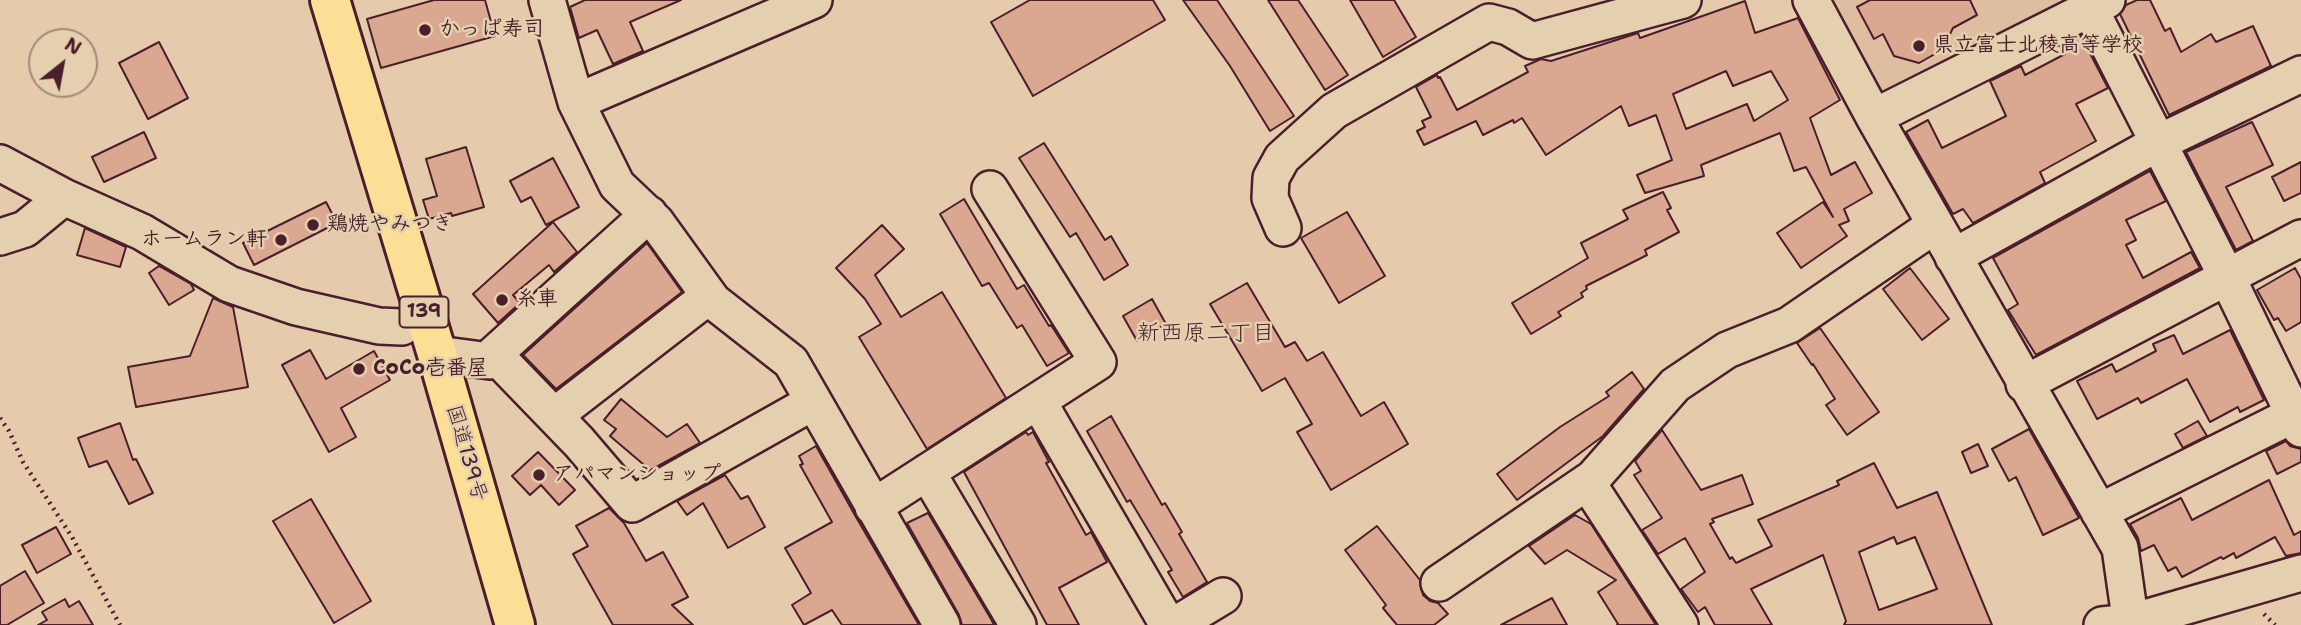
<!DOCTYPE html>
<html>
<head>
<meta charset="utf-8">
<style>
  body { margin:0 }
  #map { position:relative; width:2301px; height:625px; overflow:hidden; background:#e5caab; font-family:"Shantell Sans",sans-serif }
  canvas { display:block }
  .north { position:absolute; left:28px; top:28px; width:70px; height:70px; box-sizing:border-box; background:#e4d0af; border:2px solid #a6897a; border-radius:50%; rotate:31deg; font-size:19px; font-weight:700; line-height:28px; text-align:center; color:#4a1f2b }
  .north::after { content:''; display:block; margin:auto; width:24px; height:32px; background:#4a1f2b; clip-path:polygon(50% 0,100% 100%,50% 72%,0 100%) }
</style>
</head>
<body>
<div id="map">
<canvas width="2301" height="625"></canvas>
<div class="north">N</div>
</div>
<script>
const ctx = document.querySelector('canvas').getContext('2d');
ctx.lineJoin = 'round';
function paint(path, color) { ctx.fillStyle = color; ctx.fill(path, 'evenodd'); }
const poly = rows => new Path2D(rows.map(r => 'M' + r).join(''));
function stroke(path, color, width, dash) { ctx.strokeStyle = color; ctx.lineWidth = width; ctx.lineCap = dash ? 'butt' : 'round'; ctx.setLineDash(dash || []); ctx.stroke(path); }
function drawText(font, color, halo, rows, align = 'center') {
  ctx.font = font + ' "Shantell Sans","Klee One",sans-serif'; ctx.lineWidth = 5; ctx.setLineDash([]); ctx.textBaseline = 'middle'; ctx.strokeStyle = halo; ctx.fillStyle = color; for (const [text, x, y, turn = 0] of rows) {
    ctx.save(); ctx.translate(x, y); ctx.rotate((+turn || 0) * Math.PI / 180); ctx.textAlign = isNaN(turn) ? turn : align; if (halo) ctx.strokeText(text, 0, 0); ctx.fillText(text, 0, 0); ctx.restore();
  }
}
paint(poly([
  [1826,0,2081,0,1891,96,1873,93]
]), '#dfbda1');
const building = poly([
  [434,0,485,0,495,36,381,68,367,19,434,0],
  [585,0,681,0,630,22,643,51,613,64,597,30,579,38,578,35,570,7,585,0],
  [1030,0,1153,0,1165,20,1033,96,991,22,1030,0],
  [1183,0,1217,0,1294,116,1270,131,1230,66,1183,0],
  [1268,0,1298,0,1348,75,1325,90,1268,0],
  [1350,0,1394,0,1416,37,1383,57,1350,0],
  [1870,0,1970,0,1977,15,1953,28,1942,50,1919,63,1894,56,1883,34,1874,39,1857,7,1870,0],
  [2137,0,2150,0,2165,31,2170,28,2181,52,2211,34,2216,42,2253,26,2271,66,2169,115,2120,14,2126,5,2137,0],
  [1745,1,1755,33,1798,18,1840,100,1810,118,1831,175,1855,162,1872,193,1844,209,1849,221,1839,225,1847,236,1801,268,1777,233,1823,202,1833,217,1806,167,1794,171,1780,133,1701,165,1704,176,1645,193,1637,175,1672,160,1656,115,1629,126,1621,106,1546,155,1522,118,1514,123,1513,120,1483,135,1476,121,1424,145,1417,131,1425,127,1422,121,1431,117,1416,87,1437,75,1438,78,1440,77,1457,110,1528,72,1525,66,1541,59,1551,61,1638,33,1640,38,1745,1],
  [1726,71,1733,86,1771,71,1788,100,1754,121,1747,104,1686,129,1673,94,1726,71],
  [2081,36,2108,88,2076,104,2096,141,2040,172,2045,183,1973,223,1963,209,1953,214,1906,132,1928,120,1942,148,2006,116,1990,81,2021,66,2025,75,2065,54,2060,46,2081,36],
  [159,42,188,98,148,119,119,63,159,42],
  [2252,122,2273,165,2226,187,2253,241,2236,250,2186,152,2252,122],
  [144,132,156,158,104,182,92,157,144,132],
  [1044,143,1105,240,1111,236,1128,265,1104,280,1076,233,1070,237,1019,158,1044,143],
  [466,147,484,207,452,216,451,213,429,219,423,200,437,196,426,159,466,147],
  [553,158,579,207,546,225,531,197,521,202,510,181,553,158],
  [2301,162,2301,193,2284,201,2272,177,2301,162],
  [2150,171,2166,201,2126,220,2136,240,2126,245,2143,278,2191,252,2200,268,2036,355,2008,310,2018,304,1993,258,2150,171],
  [1663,192,1671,208,1667,210,1679,232,1645,250,1647,255,1586,286,1587,289,1581,293,1583,297,1558,312,1561,316,1531,334,1512,303,1588,258,1581,243,1628,219,1623,210,1663,192],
  [964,199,1017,289,1024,285,1049,326,1051,325,1069,353,1047,366,1022,325,1017,328,989,283,982,286,940,214,964,199],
  [326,202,337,223,254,265,243,243,326,202],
  [1347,212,1385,276,1339,303,1301,238,1347,212],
  [553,222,577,252,554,272,549,265,513,295,520,303,498,323,473,294,553,222],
  [882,225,904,249,875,275,901,317,942,292,1006,398,927,449,859,337,881,324,865,299,836,268,882,225],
  [85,228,126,247,120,267,77,255,85,228],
  [647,243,682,292,556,389,523,355,647,243],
  [159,266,191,284,194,290,169,305,149,273,159,266],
  [1910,268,1949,319,1922,340,1883,289,1910,268],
  [2295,268,2301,279,2301,322,2286,331,2278,318,2274,320,2257,290,2295,268],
  [1247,283,1285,347,1295,342,1307,361,1323,352,1361,416,1384,402,1408,444,1331,490,1297,432,1312,424,1285,378,1262,391,1210,304,1247,283],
  [213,298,233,307,248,387,136,407,128,367,190,356,213,298],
  [1152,299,1166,324,1137,341,1123,316,1152,299],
  [1820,328,1879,412,1847,435,1826,405,1835,399,1813,364,1812,365,1797,343,1820,328],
  [2230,330,2264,400,2240,412,2238,407,2210,422,2187,379,2141,403,2138,398,2097,419,2077,381,2112,364,2116,372,2156,351,2153,344,2174,335,2183,354,2230,330],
  [310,350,326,379,374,351,390,380,341,408,356,437,329,452,282,365,310,350],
  [1632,372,1644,389,1603,436,1517,500,1497,474,1560,427,1609,396,1606,392,1632,372],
  [621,399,667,437,687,424,700,443,649,471,643,464,610,436,616,429,604,420,621,399],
  [1111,416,1162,505,1165,503,1182,532,1179,534,1207,582,1183,597,1168,572,1172,570,1130,500,1127,502,1087,431,1111,416],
  [2198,421,2207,436,2183,448,2175,434,2198,421],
  [120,423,133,460,136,459,153,493,129,504,107,461,89,467,78,438,120,423],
  [2029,429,2079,518,2043,535,2016,477,2009,481,1992,449,2029,429],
  [1662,430,1701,490,1742,475,1753,504,1712,519,1714,522,1710,524,1730,559,1732,557,1736,563,1772,546,1758,520,1839,485,1837,481,1874,463,1897,508,1937,492,1992,625,1844,625,1846,621,1823,555,1751,589,1772,625,1715,625,1705,607,1698,612,1681,589,1705,572,1685,538,1658,554,1642,530,1662,518,1634,475,1641,471,1635,461,1662,430],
  [1894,537,1897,544,1915,537,1937,589,1879,610,1859,552,1894,537],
  [1026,432,1028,435,1033,432,1049,462,1046,463,1086,535,1091,532,1107,562,1059,588,1079,625,1047,625,964,472,1026,432],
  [2286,441,2290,446,2301,449,2301,462,2277,474,2266,451,2286,441],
  [1978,444,1988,466,1971,473,1962,452,1978,444],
  [816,446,856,517,919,625,842,625,832,610,804,625,792,605,811,593,785,548,832,522,800,465,803,464,799,456,816,446],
  [538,452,575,490,559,505,541,485,530,495,512,476,538,452],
  [725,475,741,499,748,496,765,527,728,548,703,503,687,515,677,501,725,475],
  [2269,480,2294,535,2301,531,2301,553,2286,556,2275,537,2236,558,2234,553,2223,559,2221,557,2182,577,2176,567,2168,571,2154,545,2141,551,2138,538,2130,524,2181,498,2192,520,2269,480],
  [311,499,371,601,334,623,273,521,311,499],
  [609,508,624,523,646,561,663,552,688,597,672,605,693,625,613,625,573,554,588,546,576,526,609,508],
  [928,513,991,619,994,625,962,625,959,615,907,523,928,513],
  [1575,515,1591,524,1656,625,1617,625,1618,624,1598,592,1616,580,1567,550,1545,564,1529,546,1575,515],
  [1377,526,1420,580,1423,595,1430,601,1438,603,1448,614,1434,625,1397,625,1383,608,1386,605,1345,550,1377,526],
  [56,527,71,554,37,573,22,545,56,527],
  [25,571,44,603,7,625,0,625,0,586,25,571],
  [1552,598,1567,625,1501,625,1552,598],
  [65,599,69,607,79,601,93,625,38,625,47,620,42,612,65,599]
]);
paint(building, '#daa890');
stroke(building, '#4a1f2b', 2);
const minor = poly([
  [547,0,576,102,617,185,656,222,713,301,791,362,942,625],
  [1811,0,1874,117,2120,548,2131,625],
  [2090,9,2227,277,2301,429],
  [576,102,814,0],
  [1874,117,2107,0],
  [0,163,64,197,142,232,229,284,296,307,379,326,402,327],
  [1283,228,1270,198,1271,178,1282,158,1334,111,1489,22,1508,27,1532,41,1683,0],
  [0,237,25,229,64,197],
  [1953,257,2158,143,2301,74],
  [437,354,490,361,494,354,649,214],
  [494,354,579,442,632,504,813,402],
  [2024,384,2301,238],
  [1038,401,1168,625],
  [554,416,709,296],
  [927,472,1018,625],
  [1587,482,1680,625],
  [873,507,1098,362,990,189],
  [2099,512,2301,411],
  [1439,583,1593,478,1675,385,1727,350,1789,325,1935,225],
  [1175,625,1223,596],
  [2102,625,2131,622,2301,573]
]);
const highway = poly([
  [330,0,437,354,515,625]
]);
stroke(minor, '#4a1f2b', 40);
stroke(highway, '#4a1f2b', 44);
stroke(poly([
  [0,418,9,431,23,462,72,537,120,625],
  [2264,614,2275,625]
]), '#4a1f2b', 4.5, [2, 5]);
stroke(minor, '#e4d0af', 35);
stroke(highway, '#fbdf96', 38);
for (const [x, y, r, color] of [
  [425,30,7,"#4a1f2b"],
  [1919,46,7,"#4a1f2b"],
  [313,225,7,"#4a1f2b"],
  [281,240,7,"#4a1f2b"],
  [502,300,7,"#4a1f2b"],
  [359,369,7,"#4a1f2b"],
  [539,475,7,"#4a1f2b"]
]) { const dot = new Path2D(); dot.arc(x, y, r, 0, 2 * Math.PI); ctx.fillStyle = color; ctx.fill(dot); stroke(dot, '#e4d0af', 2.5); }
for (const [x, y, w] of [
  [424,312,49]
]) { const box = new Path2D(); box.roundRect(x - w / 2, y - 15.5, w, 31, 5); ctx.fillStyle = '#e4d0af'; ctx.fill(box); stroke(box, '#4a1f2b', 2); }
drawText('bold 19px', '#4a1f2b', null, [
  ["139",424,312]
]);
drawText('bold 21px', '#4a1f2b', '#e4d0af', [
  ["かっぱ寿司",439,30],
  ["県立富士北稜高等学校",1933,46],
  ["鶏焼やみつき",327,225],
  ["ホームラン軒",267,240,"right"],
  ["糸車",516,300],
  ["CoCo壱番屋",373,369],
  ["アパマンショップ",553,475]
], 'left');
drawText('21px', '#4a1f2b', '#e4d0af', [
  ["国道139号",466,453,74]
]);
drawText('23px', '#4a1f2b', '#e4d0af', [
  ["新西原二丁目",1206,334]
]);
</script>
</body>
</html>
